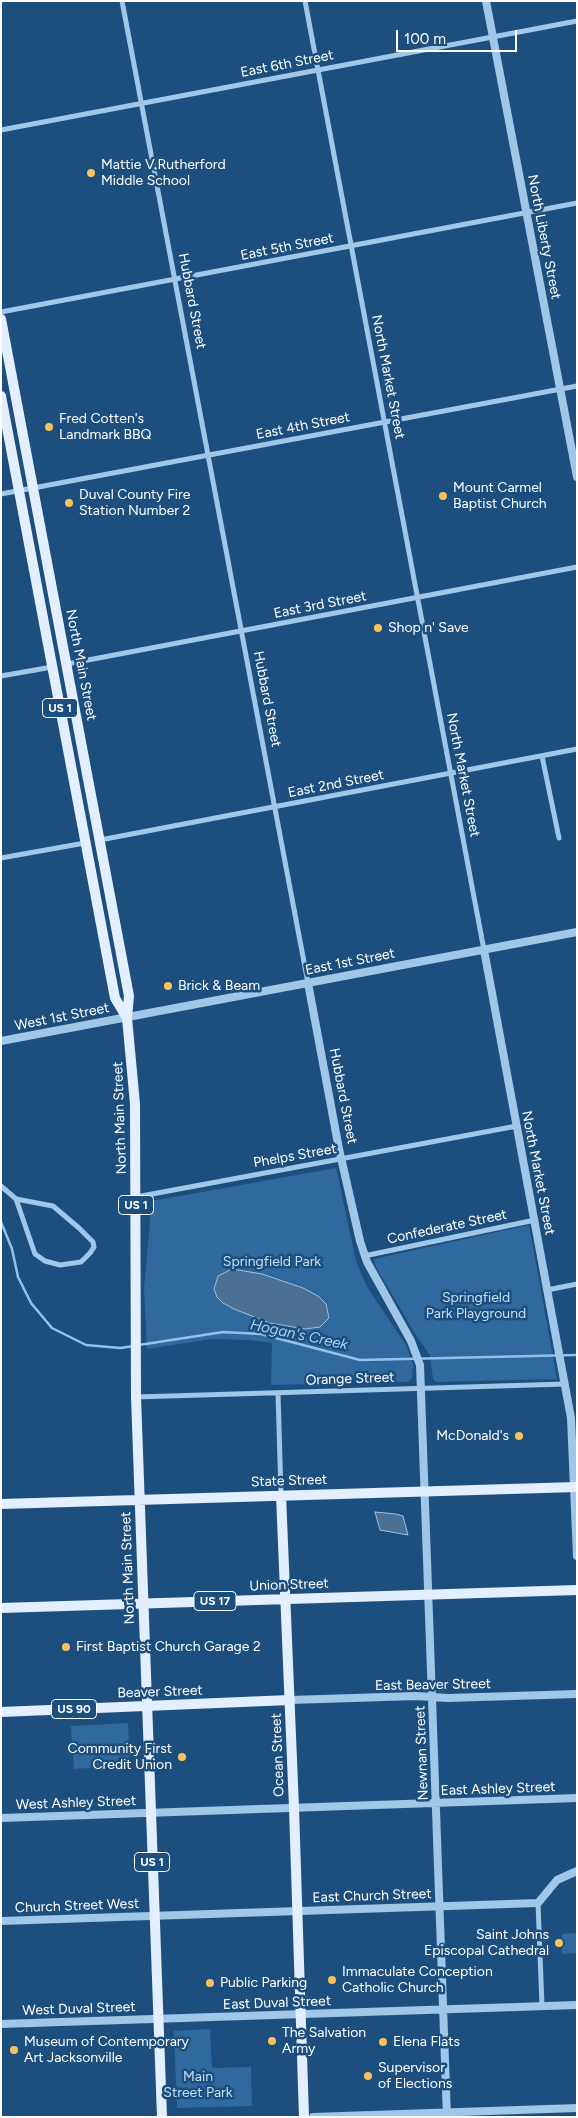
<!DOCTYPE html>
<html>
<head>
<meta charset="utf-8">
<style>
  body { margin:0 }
  #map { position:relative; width:578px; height:2118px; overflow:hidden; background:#1d4f7e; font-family:Figtree,sans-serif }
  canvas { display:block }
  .frame { position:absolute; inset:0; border:2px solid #fff; pointer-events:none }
  .scale { position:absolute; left:396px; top:30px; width:121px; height:22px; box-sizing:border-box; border:2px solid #fff; border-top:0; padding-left:6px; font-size:15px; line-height:18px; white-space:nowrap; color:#fff; -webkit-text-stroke:4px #1d4f7e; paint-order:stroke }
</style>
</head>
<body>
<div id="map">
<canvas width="578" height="2118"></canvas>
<div class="frame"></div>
<div class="scale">100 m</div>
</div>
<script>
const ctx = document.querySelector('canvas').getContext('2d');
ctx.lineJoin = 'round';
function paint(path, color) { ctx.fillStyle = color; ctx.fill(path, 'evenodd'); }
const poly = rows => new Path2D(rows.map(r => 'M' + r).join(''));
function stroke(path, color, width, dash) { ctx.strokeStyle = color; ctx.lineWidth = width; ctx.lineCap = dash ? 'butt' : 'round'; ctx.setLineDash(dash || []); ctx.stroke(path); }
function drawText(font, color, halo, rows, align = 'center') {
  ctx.font = font + ' Figtree,sans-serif'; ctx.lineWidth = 5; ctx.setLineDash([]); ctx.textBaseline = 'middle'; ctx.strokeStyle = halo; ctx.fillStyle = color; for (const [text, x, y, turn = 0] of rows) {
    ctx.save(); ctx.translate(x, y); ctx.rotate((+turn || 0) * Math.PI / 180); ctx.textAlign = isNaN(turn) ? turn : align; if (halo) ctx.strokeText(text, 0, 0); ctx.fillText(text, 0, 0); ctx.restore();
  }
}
paint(poly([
  [336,1168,356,1261,367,1287,406,1345,413,1365,412,1378,407,1382,271,1385,272,1343,249,1340,211,1339,147,1349,144,1289,152,1201],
  [529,1225,557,1379,436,1382,433,1379,430,1355,417,1337,376,1267,374,1259],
  [128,1723,130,1765,74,1769,71,1726],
  [577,1933,577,1953,562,1954,562,1934],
  [210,2029,212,2068,251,2067,252,2106,177,2108,174,2031]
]), '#30699d');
const water = poly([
  [232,1269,262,1274,303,1288,318,1296,326,1304,329,1318,320,1327,305,1329,270,1323,234,1309,223,1303,217,1297,214,1289,218,1276,232,1269],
  [375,1512,396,1514,403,1516,408,1535,380,1530,375,1512]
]);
paint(water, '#4b7093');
stroke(water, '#94c2ea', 1);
stroke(poly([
  [1,1222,12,1249,18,1277,31,1303,52,1328,86,1345,120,1348,134,1346],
  [139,1345,223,1332,261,1334,360,1360,577,1355]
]), '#94c2ea', 2.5);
stroke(poly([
  [122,1,308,983],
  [305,1,484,950],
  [1,130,577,21],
  [1,312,577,203],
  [1,494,577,386],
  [67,664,577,567],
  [1,676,52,667],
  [542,756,559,838],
  [100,840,577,749],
  [1,858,85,843],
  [1,1186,16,1199,53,1206,79,1228,93,1242,94,1247,90,1253,81,1262,60,1265,45,1261,35,1254,16,1199],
  [136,1197,517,1126],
  [364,1256,535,1220],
  [547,1290,577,1284],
  [278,1393,281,1495],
  [136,1397,565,1384],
  [538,1903,542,2006]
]), '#a0c6e8', 5);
stroke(poly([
  [486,1,577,477],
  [484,950,571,1418,577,1556],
  [308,983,339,1149,360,1241,367,1262,411,1341,420,1365,447,2117],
  [1,1041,577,932],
  [290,1700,416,1696,448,1698,577,1694],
  [1,1818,577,1798],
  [1,1921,538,1903,557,1880,577,1871],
  [1,2024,577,2005],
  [313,2117,577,2108]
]), '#a0c6e8', 8);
stroke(poly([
  [1,319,129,996,127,1018,135,1104,136,1397,162,2117],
  [1,396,115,998,127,1018],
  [281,1495,294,1808,304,2117],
  [1,1504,577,1487],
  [1,1608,577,1590],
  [1,1712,290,1700]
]), '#e3effe', 10);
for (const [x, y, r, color] of [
  [91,173,5,"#f8c05f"],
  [49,427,5,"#f8c05f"],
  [443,496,5,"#f8c05f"],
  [69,503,5,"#f8c05f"],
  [378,628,5,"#f8c05f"],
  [168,986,5,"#f8c05f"],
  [519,1436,5,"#f8c05f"],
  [66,1647,5,"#f8c05f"],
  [182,1757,5,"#f8c05f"],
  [559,1943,5,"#f8c05f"],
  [332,1980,5,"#f8c05f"],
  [210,1983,5,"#f8c05f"],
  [272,2041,5,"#f8c05f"],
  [383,2042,5,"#f8c05f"],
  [14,2050,5,"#f8c05f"],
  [368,2076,5,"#f8c05f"]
]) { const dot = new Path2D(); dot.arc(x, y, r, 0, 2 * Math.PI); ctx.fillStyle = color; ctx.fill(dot); stroke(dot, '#1d4f7e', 2); }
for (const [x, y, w] of [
  [60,708,35],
  [136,1205,35],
  [215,1601,42],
  [74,1709,45],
  [152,1862,35]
]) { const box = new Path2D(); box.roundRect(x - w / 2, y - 9.5, w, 19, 4); ctx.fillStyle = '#1d4f7e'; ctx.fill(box); stroke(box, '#fff', 1); }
drawText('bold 12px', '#fff', null, [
  ["US 1",60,708],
  ["US 1",136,1205],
  ["US 17",215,1601],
  ["US 90",74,1709],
  ["US 1",152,1862]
]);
drawText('14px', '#fff', '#1d4f7e', [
  ["East 6th Street",287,64,-11],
  ["North Liberty Street",544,237,79],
  ["East 5th Street",287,247,-11],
  ["Hubbard Street",192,301,79],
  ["North Market Street",388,377,79],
  ["East 4th Street",303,426,-11],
  ["East 3rd Street",320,605,-11],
  ["North Main Street",81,665,79],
  ["Hubbard Street",267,699,79],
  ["North Market Street",463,775,79],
  ["East 2nd Street",336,784,-11],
  ["East 1st Street",350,962,-11],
  ["West 1st Street",62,1017,-11],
  ["Hubbard Street",343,1096,79],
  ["North Main Street",120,1118,-92],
  ["Phelps Street",295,1156,-10],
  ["North Market Street",538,1173,79],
  ["Confederate Street",447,1227,-12],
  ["Orange Street",350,1379,-2],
  ["State Street",289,1481,-2],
  ["North Main Street",128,1568,-92],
  ["Union Street",289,1585,-2],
  ["East Beaver Street",433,1685,-1],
  ["Beaver Street",160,1692,-2],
  ["Newnan Street",422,1753,-92],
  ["Ocean Street",278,1755,-92],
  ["East Ashley Street",498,1789,-2],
  ["West Ashley Street",76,1803,-2],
  ["East Church Street",372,1896,-2],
  ["Church Street West",77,1906,-2],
  ["East Duval Street",277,2003,-2],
  ["West Duval Street",79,2009,-2]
]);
drawText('14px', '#fff', '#1d4f7e', [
  ["Mattie V.Rutherford",101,165],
  ["Middle School",101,181],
  ["Fred Cotten's",59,419],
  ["Landmark BBQ",59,435],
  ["Mount Carmel",453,488],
  ["Baptist Church",453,504],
  ["Duval County Fire",79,495],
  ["Station Number 2",79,511],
  ["Shop n' Save",388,628],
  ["Brick & Beam",178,986],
  ["McDonald's",509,1436,"right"],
  ["First Baptist Church Garage 2",76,1647],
  ["Community First",172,1749,"right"],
  ["Credit Union",172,1765,"right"],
  ["Saint Johns",549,1935,"right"],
  ["Episcopal Cathedral",549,1951,"right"],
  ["Immaculate Conception",342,1972],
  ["Catholic Church",342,1988],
  ["Public Parking",220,1983],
  ["The Salvation",282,2033],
  ["Army",282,2049],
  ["Museum of Contemporary",24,2042],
  ["Art Jacksonville",24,2058],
  ["Elena Flats",393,2042],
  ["Supervisor",378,2068],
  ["of Elections",378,2084]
], 'left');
drawText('14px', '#c4dff6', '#1d4f7e', [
  ["Springfield Park",272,1262],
  ["Springfield",476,1298],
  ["Park Playground",476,1314],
  ["Main",198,2077],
  ["Street Park",198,2093]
]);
drawText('italic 15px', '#abd0f0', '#1d4f7e', [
  ["Hogan's Creek",299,1335,12]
]);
</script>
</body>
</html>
